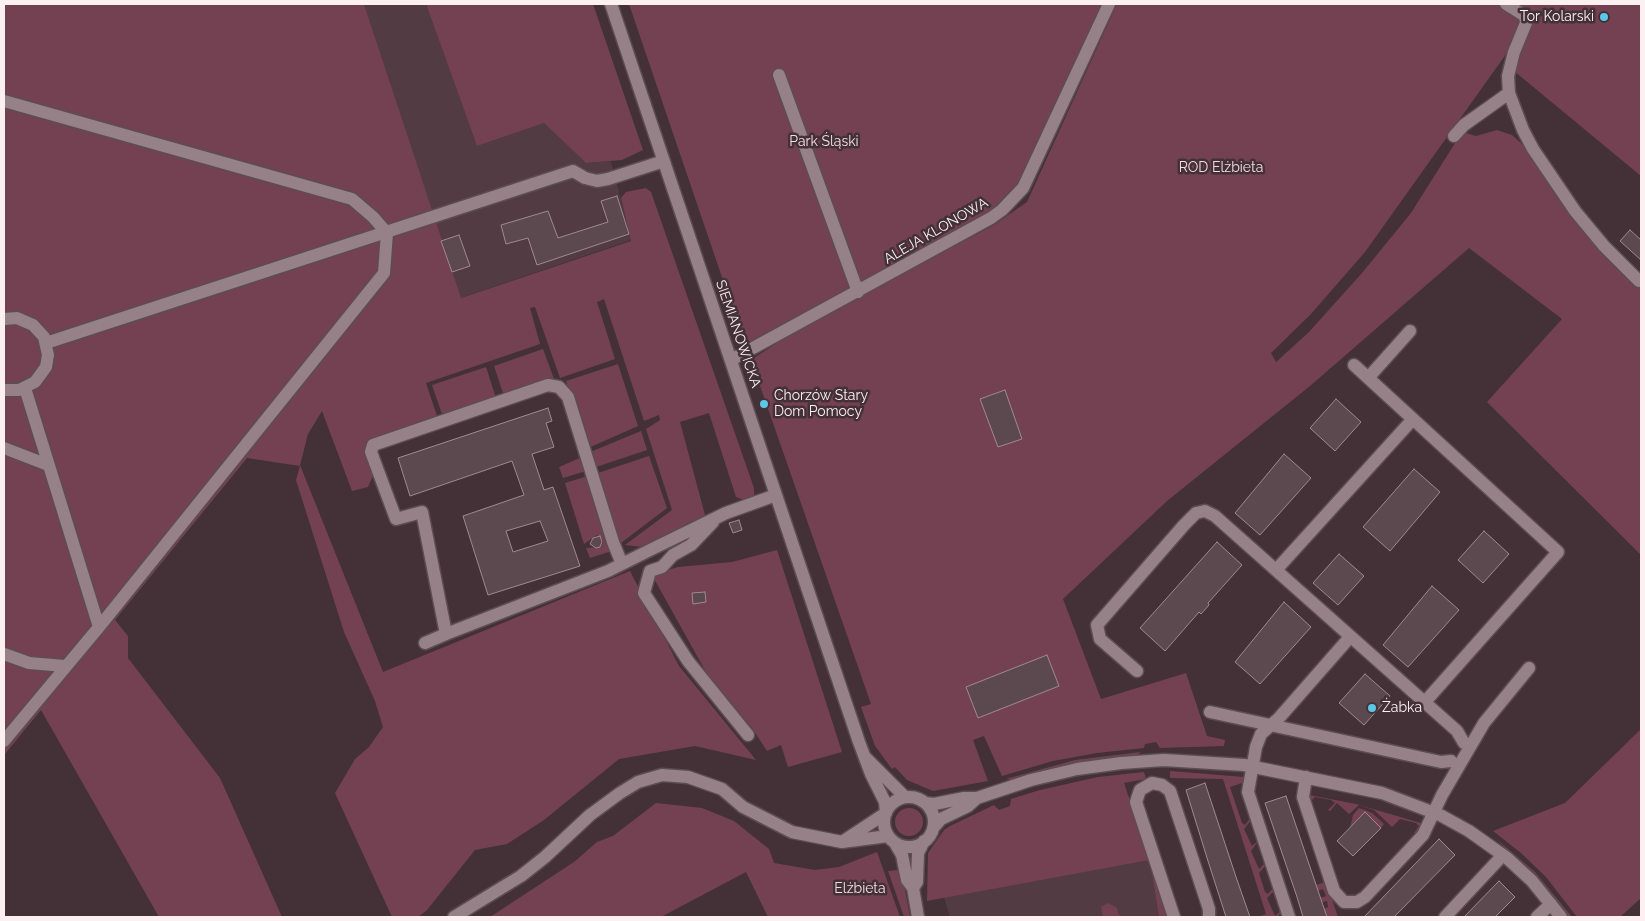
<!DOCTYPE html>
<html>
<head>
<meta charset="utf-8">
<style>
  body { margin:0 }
  #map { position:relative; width:1645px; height:921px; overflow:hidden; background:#433137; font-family:Raleway,sans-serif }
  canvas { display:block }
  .frame { position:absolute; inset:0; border:5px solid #fcf0f3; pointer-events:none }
</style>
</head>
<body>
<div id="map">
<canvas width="1645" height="921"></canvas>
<div class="frame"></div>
</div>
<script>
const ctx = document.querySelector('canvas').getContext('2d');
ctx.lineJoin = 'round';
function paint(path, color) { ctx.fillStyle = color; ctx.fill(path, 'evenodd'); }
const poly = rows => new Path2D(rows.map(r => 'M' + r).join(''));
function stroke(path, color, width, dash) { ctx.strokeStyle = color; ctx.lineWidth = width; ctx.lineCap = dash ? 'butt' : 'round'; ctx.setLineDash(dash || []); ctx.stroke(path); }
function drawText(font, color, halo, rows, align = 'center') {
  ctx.font = font + ' Raleway,sans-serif'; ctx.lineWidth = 5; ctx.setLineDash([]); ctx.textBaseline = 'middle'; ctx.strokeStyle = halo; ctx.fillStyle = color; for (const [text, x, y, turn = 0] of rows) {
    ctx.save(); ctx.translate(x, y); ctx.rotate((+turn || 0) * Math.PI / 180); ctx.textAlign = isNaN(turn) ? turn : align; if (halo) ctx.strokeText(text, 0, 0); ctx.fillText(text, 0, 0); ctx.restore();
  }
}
paint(poly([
  [364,4,426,4,477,146,544,123,586,163,611,161,631,240,460,298],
  [1150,860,1159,917,950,917,944,897]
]), '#533b43');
paint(poly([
  [4,4,364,4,461,298,631,241,621,198,626,192,646,188,651,192,754,488,754,497,744,500,736,497,709,413,680,422,705,515,702,521,692,521,643,547,625,545,672,510,646,429,660,420,659,415,644,421,604,299,597,302,615,359,560,378,535,307,530,308,540,344,426,383,438,419,366,444,375,471,368,487,352,491,322,411,308,434,300,465,383,672,630,571,679,666,756,760,695,746,619,759,544,820,507,844,475,850,427,910,418,917,392,917,335,793,355,759,369,747,383,727,375,701,344,632,296,480,300,466,247,458,115,620,128,636,128,658,220,778,282,917,159,917,41,710,4,755],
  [426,4,593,4,643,150,622,160,586,163,544,123,477,146],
  [629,4,1102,4,1019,185,998,207,751,341,747,341,743,339],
  [1117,4,1503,4,1522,16,1522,29,1504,57,1365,252,1311,314,1271,353,1276,362,1309,332,1362,273,1411,213,1462,132,1476,136,1497,130,1512,135,1531,152,1635,282,1633,284,1637,288,1641,283,1641,555,1487,402,1562,319,1469,248,1310,386,1167,501,1063,599,1101,699,1186,673,1207,736,1225,740,1224,746,1160,748,1156,742,1145,744,1144,748,1097,753,1053,761,1002,776,984,736,973,740,988,781,933,791,907,780,895,767,892,769,875,746,861,707,871,704,751,360,792,333,994,225,1027,202],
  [1517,4,1641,4,1641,176,1514,71,1528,28],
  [543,349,554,379,504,396,494,366],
  [618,364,638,426,586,449,566,381],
  [486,367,496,398,443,417,432,385],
  [641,431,647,450,593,468,588,453],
  [649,456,667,508,621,543,615,538,595,474],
  [582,457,586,471,563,478,559,467],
  [588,476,612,551,590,558,586,548,601,547,603,542,601,538,597,535,584,544,565,483],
  [777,550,842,752,788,767,781,745,767,751,752,728,707,674,652,575,678,567,732,562],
  [1641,729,1641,898,1620,917,1577,917,1546,877,1521,853,1493,831,1565,803],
  [1141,752,1135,756,1082,762,1013,780,1006,779,1075,760],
  [1170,771,1244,777,1245,782,1230,787,1242,823,1245,825,1251,817,1252,819,1244,829,1252,846,1259,840,1251,851,1259,869,1266,862,1267,864,1259,873,1265,892,1268,894,1274,887,1275,890,1267,898,1275,916,1282,910,1278,917,1258,917,1266,914,1223,779,1170,778],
  [1144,772,1146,779,1124,783,1150,860,927,901,928,853,944,830,950,826,994,805,999,810,1010,806,1011,799,1040,790,1098,777],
  [1309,795,1356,804,1424,824,1417,833,1414,833,1419,826,1416,823,1400,819,1392,827,1374,810,1359,805,1349,814,1337,803,1330,811,1328,810,1335,803,1331,800,1315,797,1309,803],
  [656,803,702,808,734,821,769,849,774,863,815,870,839,867,877,852,900,917,768,917,746,872,661,917,490,917,574,862,597,842,613,836],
  [1359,808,1372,813,1384,824,1381,828,1366,813,1350,828,1353,815],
  '895 822a14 14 0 1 1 28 0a14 14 0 1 1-28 0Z',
  [1494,837,1535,872,1572,917,1569,917,1542,883],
  [1150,861,1170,917,1159,917],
  [898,870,898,873,902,873,910,917,904,917,888,871],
  [1326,882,1338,917,1327,917,1324,909,1328,907,1327,901,1322,902,1320,898,1326,896,1323,889,1314,892,1312,886],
  [1108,903,1117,908,1118,914,1123,917,1103,917,1101,907]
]), '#744153');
const building = poly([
  [617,196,629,234,537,265,528,238,506,244,501,225,548,211,558,238,608,222,601,201,617,196],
  [1630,230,1641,240,1641,260,1620,241,1630,230],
  [459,235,470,266,452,272,441,241,459,235],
  [1005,390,1022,439,998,447,980,399,1005,390],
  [1336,399,1361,422,1335,451,1310,428,1336,399],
  [548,408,552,421,546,423,554,447,532,454,544,490,553,487,580,566,488,595,463,516,524,495,512,461,410,496,398,458,548,408],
  [540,521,548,541,513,552,506,531,540,521],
  [1284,454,1311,478,1260,535,1235,513,1284,454],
  [1414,469,1440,492,1390,551,1363,527,1414,469],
  [739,520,742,530,733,533,729,523,739,520],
  [1484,531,1509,554,1483,583,1458,560,1484,531],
  [600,536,602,542,600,547,596,548,590,544,593,538,600,536],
  [1217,542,1242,565,1208,603,1209,605,1201,614,1199,612,1165,651,1140,628,1217,542],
  [1339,554,1364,576,1338,605,1313,583,1339,554],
  [1432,586,1459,610,1408,667,1383,645,1432,586],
  [705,592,706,602,693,604,692,593,705,592],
  [1284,602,1311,627,1260,684,1235,662,1284,602],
  [1047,655,1059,686,978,718,966,687,1047,655],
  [1365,674,1390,696,1364,725,1339,703,1365,674],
  [1205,783,1236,877,1250,917,1226,917,1208,861,1186,790,1205,783],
  [1286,796,1311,870,1327,917,1303,917,1297,897,1265,803,1286,796],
  [1365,812,1381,828,1353,856,1337,841,1365,812],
  [1439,839,1455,855,1394,917,1364,917,1439,839],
  [1499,881,1515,897,1495,917,1464,917,1499,881]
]);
paint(building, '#5c494f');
stroke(building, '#9f898f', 1);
const minor = poly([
  [611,4,859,742,871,774,885,802,886,813],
  [1506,4,1525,16,1526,23,1514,52,1508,76,1509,93,1523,130,1533,149,1575,211,1604,246,1639,281],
  [779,75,858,292],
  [4,101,352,199,373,217,387,233,384,273,99,627,4,741],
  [1454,136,1464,125,1509,93],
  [4,319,17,318,33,325,44,337,48,355,46,367,35,382,19,390,4,390],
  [46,343,573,171,585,178,597,181,608,179,664,161],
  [731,360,991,218,1002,210,1023,188,1109,4],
  [1354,365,1558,552,1424,703],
  [1368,378,1410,331],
  [25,388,99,627],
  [4,448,48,465],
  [713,522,691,545,673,555,662,567,650,571,644,593,688,661,748,735],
  [622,564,613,542,568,397,559,387,548,385,373,445,371,452,396,519,422,512,446,634,608,571,654,548,726,513,776,495],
  [1276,570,1413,419],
  [425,643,446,634],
  [4,654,29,663,65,666],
  [1137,671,1100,639,1097,625,1184,525,1196,513,1205,511,1215,516,1457,731,1464,743],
  [1210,712,1441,762,1451,761],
  [866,758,905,797],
  [1306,777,1303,797,1334,891,1344,902,1357,902,1365,897,1423,835,1442,795,1484,723,1529,668],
  '884 822a25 25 0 1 1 50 0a25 25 0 1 1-50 0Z',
  [925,803,934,804,964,798,977,798],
  [933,828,941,819,968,806,977,798,1031,780,1077,769,1121,763,1164,760,1244,765,1382,793,1440,815,1469,831,1507,858,1532,881,1561,917],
  [842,842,886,813],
  [895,843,902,855,907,880,913,888,918,917],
  [913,888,917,882,918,853,924,841],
  [454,917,521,876,545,857,590,815,620,793,638,782,662,775,688,777,722,789,743,807,792,832,842,842,888,836],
  [1174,917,1136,802,1140,790,1152,783,1162,785,1170,791,1209,909,1209,917],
  [1289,917,1248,792,1256,747,1261,734,1279,718,1350,637],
  [1445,917,1503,855],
  [1537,917,1551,904]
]);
stroke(minor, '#5c4d51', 15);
stroke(minor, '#978188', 12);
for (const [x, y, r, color] of [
  [1604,17,5,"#5ac8e6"],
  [764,404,5,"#5ac8e6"],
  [1372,708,5,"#5ac8e6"]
]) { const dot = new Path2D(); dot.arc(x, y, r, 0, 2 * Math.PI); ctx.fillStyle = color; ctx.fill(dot); stroke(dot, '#433137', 2); }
drawText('14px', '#fcf0f3', '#433137', [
  ["Tor Kolarski",1594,17,"right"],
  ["Chorzów Stary",774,396],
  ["Dom Pomocy",774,412],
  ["Żabka",1382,708]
], 'left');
drawText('14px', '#f3dce3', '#433137', [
  ["Park Śląski",824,142],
  ["ROD Elżbieta",1221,168],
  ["Elżbieta",860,889]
]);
drawText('14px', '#fcf0f3', '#433137', [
  ["ALEJA KLONOWA",936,231,-30],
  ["SIEMIANOWICKA",738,334,71]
]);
</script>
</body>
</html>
